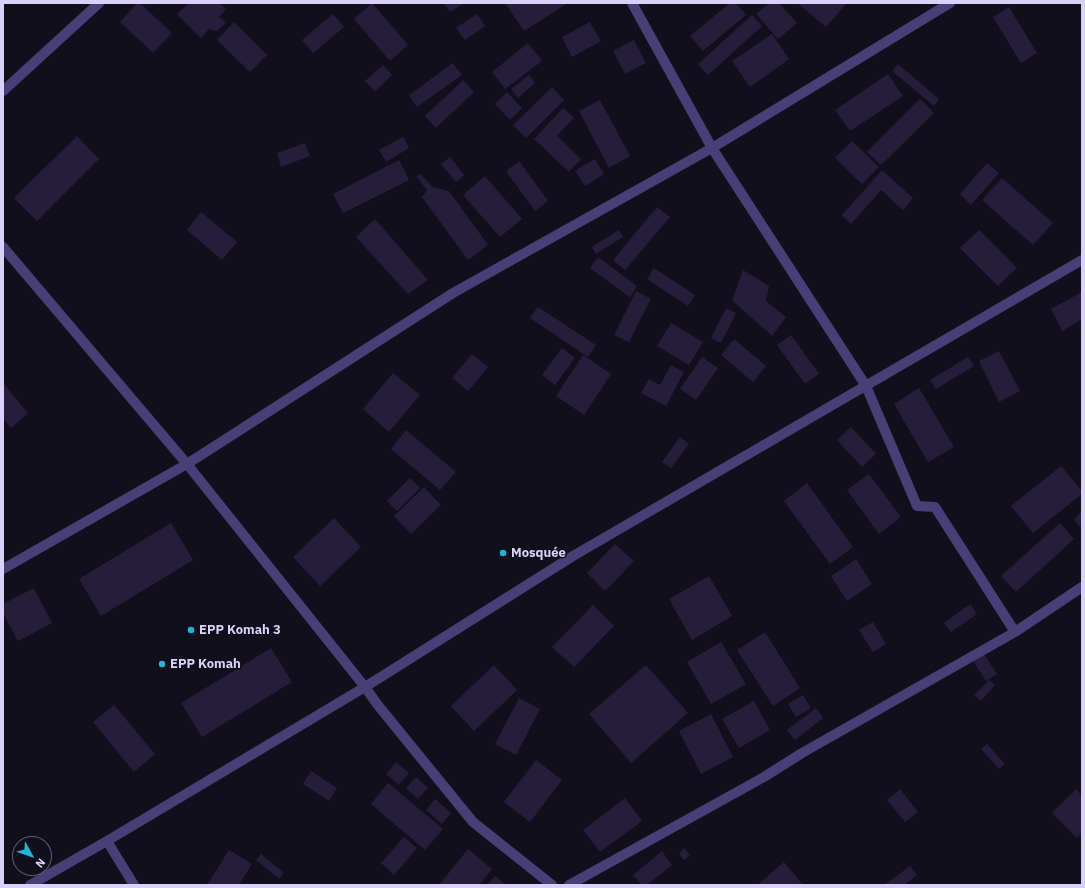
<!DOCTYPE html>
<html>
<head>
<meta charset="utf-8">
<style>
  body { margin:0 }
  #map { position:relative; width:1085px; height:888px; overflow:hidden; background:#120f1d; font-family:"IBM Plex Sans",sans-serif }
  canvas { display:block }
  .frame { position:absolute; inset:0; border:4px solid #d9d1f9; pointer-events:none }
  .north { position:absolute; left:12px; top:836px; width:40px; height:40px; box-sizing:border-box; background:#120f1d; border:1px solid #625d75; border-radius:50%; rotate:130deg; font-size:11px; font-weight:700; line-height:16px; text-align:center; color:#d9d1f9 }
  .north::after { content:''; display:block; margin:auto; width:14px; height:18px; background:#1eb6d8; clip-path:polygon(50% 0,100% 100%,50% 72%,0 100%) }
</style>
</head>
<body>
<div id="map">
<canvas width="1085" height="888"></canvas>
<div class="frame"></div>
<div class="north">N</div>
</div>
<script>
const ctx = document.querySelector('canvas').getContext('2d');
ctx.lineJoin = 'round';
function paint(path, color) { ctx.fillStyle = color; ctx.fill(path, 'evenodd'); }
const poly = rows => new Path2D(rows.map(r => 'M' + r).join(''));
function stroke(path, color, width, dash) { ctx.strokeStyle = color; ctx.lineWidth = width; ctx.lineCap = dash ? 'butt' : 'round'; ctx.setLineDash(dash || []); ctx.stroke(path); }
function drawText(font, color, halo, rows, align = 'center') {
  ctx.font = font + ' "IBM Plex Sans",sans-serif'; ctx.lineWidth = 3; ctx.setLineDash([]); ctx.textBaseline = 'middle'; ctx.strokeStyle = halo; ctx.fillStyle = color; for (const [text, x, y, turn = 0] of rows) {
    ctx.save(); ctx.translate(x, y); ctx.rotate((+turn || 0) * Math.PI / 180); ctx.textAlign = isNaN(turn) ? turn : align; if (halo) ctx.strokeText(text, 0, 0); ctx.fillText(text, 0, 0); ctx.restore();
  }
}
paint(poly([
  [137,3,140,3,172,33,153,53,120,22],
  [189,3,219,3,226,9,219,17,226,22,217,31,209,29,201,38,177,14],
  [372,3,408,45,390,61,354,19],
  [444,3,464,3,450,12],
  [505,3,568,3,524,31],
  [730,3,736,3,746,15,703,51,690,36],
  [769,3,779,3,797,23,778,39,756,14],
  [797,3,847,3,826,27],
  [1009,7,1037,53,1021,63,993,17],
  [333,14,344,27,313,53,302,40],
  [477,14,485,26,465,40,456,28],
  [752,15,762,26,708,75,698,64],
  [234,22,267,55,250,72,217,40],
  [590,22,601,41,572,57,562,37],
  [772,34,789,59,750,87,732,61],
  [634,40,646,63,625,74,613,51],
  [528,43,542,61,505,89,492,72],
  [453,63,462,75,417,107,409,95],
  [898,64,939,99,934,106,892,71],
  [383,65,392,75,375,92,365,81],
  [888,74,903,96,850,131,835,110],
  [529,75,535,83,518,98,511,89],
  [463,80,474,92,436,128,425,116],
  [552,87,564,100,526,138,513,125],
  [507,92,522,108,510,120,495,104],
  [920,99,934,113,881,165,867,152],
  [600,100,630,156,609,168,579,111],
  [563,108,574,118,557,136,581,159,569,172,534,139],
  [77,136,99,159,37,221,14,198],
  [403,137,409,148,386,162,379,150],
  [852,141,879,167,862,184,835,158],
  [305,143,310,156,281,167,277,153],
  [450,157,464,175,456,182,441,164],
  [595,159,604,174,585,186,575,171],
  [399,160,409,180,343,213,333,194],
  [519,161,548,201,535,211,506,171],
  [987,163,999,173,971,205,960,194],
  [882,170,913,198,903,210,881,190,851,224,842,215],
  [420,174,433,187,449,191,488,245,468,260,422,197,427,190,416,176],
  [485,176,522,219,500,237,463,195],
  [1002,178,1053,223,1033,245,982,200],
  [657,207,670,217,625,270,613,260],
  [201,212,237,242,222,260,187,230],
  [375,219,428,280,408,294,356,237],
  [619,230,623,237,596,254,592,247],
  [979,230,1017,268,998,286,960,248],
  [598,257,637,286,630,297,590,268],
  [654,268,695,295,688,306,647,279],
  [743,270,769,286,766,301,786,317,772,336,732,300],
  [636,291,651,299,629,342,614,335],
  [1082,292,1082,319,1062,331,1051,309],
  [538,307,596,345,588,357,530,318],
  [726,308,736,313,721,343,711,338],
  [671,323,703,342,689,365,657,346],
  [791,335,819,374,805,384,777,345],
  [734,339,766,366,753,382,721,355],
  [562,348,575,358,555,385,542,375],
  [999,351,1020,391,999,402,979,361],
  [472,354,488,367,468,391,452,378],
  [583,355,611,374,584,415,556,396],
  [702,357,718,368,696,400,680,389],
  [968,357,974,366,936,389,930,380],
  [671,365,684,372,666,406,641,393,649,379,660,385],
  [393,373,420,395,389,432,363,409],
  [3,383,28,413,11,428,3,418],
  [919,388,954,447,928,462,894,404],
  [851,427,876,454,862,467,837,440],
  [406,430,456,472,440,490,391,449],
  [680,437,689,444,671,468,662,462],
  [1061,466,1082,491,1082,494,1033,533,1011,506],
  [869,474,901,517,879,534,847,490],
  [410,478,420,488,397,511,387,501],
  [807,483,853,547,830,564,784,501],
  [424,487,441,505,411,534,394,516],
  [1082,511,1082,528,1074,520],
  [334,518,361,547,320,586,293,557],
  [171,523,193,560,101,616,79,579],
  [1060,523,1074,539,1016,592,1001,576],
  [615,544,634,561,605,591,587,573],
  [856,559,872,584,847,601,831,576],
  [709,576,732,616,692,640,669,599],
  [34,588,52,623,18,641,3,613,3,604],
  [970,604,977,614,951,632,944,623],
  [593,605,614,626,574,667,552,647],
  [873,622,886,644,873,652,859,630],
  [765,632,800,688,773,706,737,650],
  [721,642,746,684,711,704,687,662],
  [271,648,292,682,202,737,181,703],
  [984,654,997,674,986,681,973,661],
  [494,665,517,690,474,731,451,706],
  [646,665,688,713,631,763,589,714],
  [989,680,995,685,981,701,974,695],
  [803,695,811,708,796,717,788,704],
  [519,698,540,709,516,755,495,744],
  [754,701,770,730,739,748,722,719],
  [114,705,155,754,134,772,93,722],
  [816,708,823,718,795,740,787,730],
  [711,714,733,757,701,774,679,731],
  [987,744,1005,764,999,769,981,749],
  [536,760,562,780,530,822,504,802],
  [396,762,409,773,399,785,386,774],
  [311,771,337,788,329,801,303,784],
  [416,777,428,788,418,799,406,788],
  [388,783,443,829,425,850,371,804],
  [900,789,918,812,905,822,887,800],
  [1076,789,1082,796,1082,832,1077,838,1052,813],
  [625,798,642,821,600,852,583,830],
  [435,799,451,813,442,824,426,810],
  [404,837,417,848,394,875,381,863],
  [684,848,690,855,684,860,679,854],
  [468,849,492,869,479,885,439,885],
  [229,850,252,864,239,885,207,885],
  [662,851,672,865,647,885,642,885,633,875],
  [261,854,284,873,279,879,256,860],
  [784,862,803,885,757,885],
  [910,866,917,875,904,885,884,885],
  [495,876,505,884,504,885,487,885]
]), '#261d3b');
stroke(poly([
  [632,3,712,148,866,386,917,506,935,507,1015,632],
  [3,91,99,3],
  [3,247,187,464,365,687,377,704,473,822,552,885],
  [3,569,187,464,453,293,712,148,950,3],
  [107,841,134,885],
  [30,885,107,841,365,687,573,556,1082,260],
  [569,885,764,777,802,753,1015,632,1082,587]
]), '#464076', 10);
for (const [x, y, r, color] of [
  [503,553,4,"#1eb6d8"],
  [191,630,4,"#1eb6d8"],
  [162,664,4,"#1eb6d8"]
]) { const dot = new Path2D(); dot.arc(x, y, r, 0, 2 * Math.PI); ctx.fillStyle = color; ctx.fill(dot); stroke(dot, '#120f1d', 1.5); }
drawText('bold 13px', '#d9d1f9', '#120f1d', [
  ["Mosquée",511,553],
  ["EPP Komah 3",199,630],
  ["EPP Komah",170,664]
], 'left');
</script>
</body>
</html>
